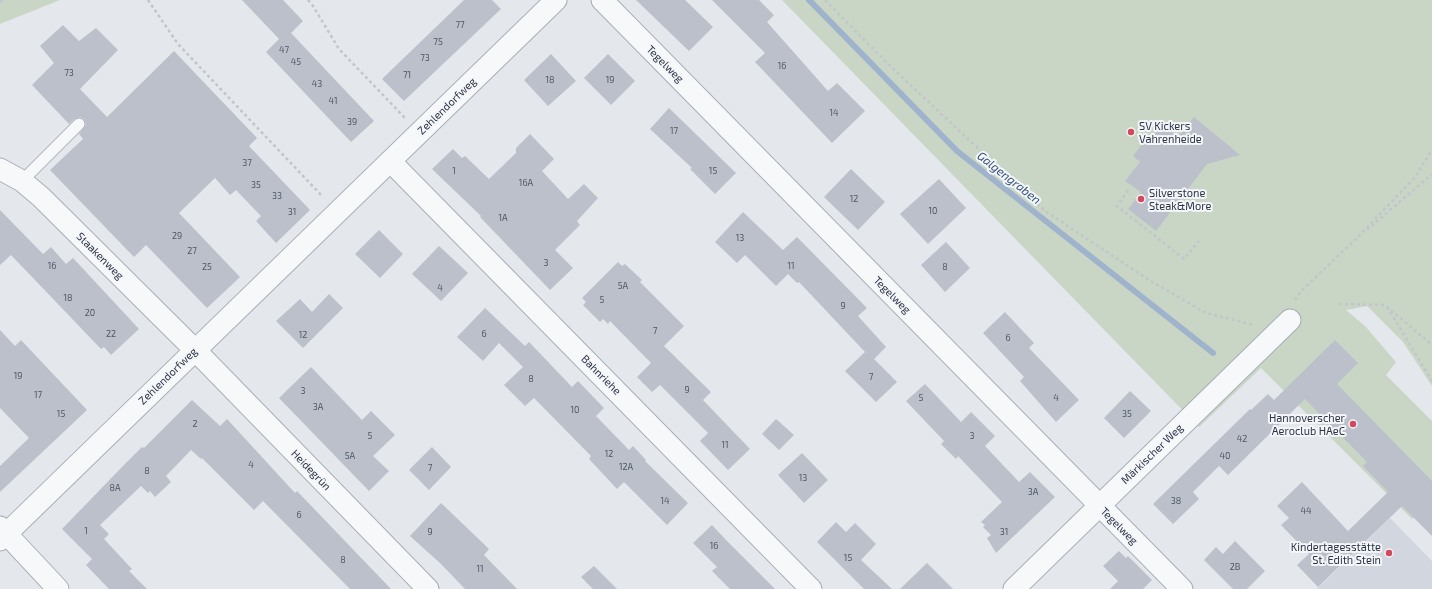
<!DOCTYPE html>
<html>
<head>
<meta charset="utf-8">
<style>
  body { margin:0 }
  canvas { display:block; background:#e4e7ec }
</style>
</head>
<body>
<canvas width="1432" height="589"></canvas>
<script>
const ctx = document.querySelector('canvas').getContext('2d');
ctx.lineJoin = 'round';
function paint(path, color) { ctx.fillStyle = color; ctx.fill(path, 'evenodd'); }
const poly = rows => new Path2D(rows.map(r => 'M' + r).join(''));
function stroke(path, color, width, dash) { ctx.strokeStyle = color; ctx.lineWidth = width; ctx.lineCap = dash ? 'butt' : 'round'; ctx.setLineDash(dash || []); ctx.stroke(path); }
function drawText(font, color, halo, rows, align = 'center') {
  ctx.font = font + ' "Exo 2",sans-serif'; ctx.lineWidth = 4; ctx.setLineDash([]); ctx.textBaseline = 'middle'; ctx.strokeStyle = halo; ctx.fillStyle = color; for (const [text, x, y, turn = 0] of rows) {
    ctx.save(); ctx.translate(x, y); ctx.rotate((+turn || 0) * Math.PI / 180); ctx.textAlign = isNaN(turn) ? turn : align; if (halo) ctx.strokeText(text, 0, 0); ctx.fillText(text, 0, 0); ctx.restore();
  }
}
paint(poly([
  [1390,518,1432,561,1432,589,1317,589]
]), '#d2d6de');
paint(poly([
  [0,0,60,0,0,24],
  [782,0,1432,0,1432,386,1403,342,1367,306,1346,310,1365,326,1396,362,1386,375,1432,421,1432,499,1412,519,1261,368,1199,427]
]), '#c9d6c5');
stroke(poly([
  [809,0,957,151,1213,353]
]), '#9fb4cc', 6);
paint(poly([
  [242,0,283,0,303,21,291,33,374,121,351,142,266,52,279,39],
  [464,0,492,0,501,9,404,101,382,79],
  [636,0,685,0,713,27,689,51],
  [712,0,759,0,774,15,767,22,828,91,837,83,865,111,832,143,755,62,765,53],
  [63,25,79,41,96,28,118,50,80,89,107,117,174,51,257,138,249,146,310,210,276,243,256,221,261,216,236,190,230,195,215,178,179,213,240,277,207,308,146,245,134,257,50,170,83,139,79,134,86,125,84,119,80,117,74,119,69,124,32,85,54,63,40,46],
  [551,54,576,81,548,106,524,80],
  [608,54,635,81,611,105,584,78],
  [669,108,736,173,715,194,690,169,692,168,650,129],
  [1194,117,1240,155,1207,164,1156,231,1128,209,1141,192,1125,181,1140,162,1133,156,1148,136,1151,139,1162,125,1178,137],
  [530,134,554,159,542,171,568,199,584,184,598,198,577,221,580,225,555,250,573,268,550,290,480,217,481,216,432,169,453,149,462,158,465,156,489,179,516,153,516,148],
  [851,169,885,202,858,230,824,197],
  [939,179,966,208,928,244,900,214],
  [0,210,43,254,51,247,66,264,73,258,139,329,111,355,104,347,101,349,11,255,0,265],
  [743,212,783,250,797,237,867,308,858,316,886,347,874,359,897,382,876,402,845,371,865,352,799,282,797,283,788,274,776,286,745,255,737,263,715,242],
  [379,230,403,254,380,278,355,254],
  [946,242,970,268,945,292,921,265],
  [439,246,468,273,441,301,412,274],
  [618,262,622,266,625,264,642,280,640,282,684,326,664,346,711,392,703,400,750,449,728,470,700,441,708,433,660,385,652,392,637,377,651,363,610,321,608,324,603,319,600,322,583,305,586,302,582,298],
  [329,294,343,308,303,348,276,321,300,299,312,312],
  [485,308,525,346,529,342,572,387,578,381,604,408,596,416,629,450,633,446,646,460,645,461,688,503,667,525,624,482,617,489,589,459,591,456,534,398,525,406,504,385,523,367,499,343,483,361,457,337],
  [1005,312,1034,343,1029,348,1079,400,1056,422,1020,381,1024,377,983,333],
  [0,330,15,346,21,340,87,410,0,492,0,466,29,438,0,408],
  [1335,340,1358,363,1337,384,1432,481,1432,536,1402,506,1318,587,1297,565,1309,554,1281,525,1289,518,1277,506,1302,482,1348,531,1388,492,1363,466,1367,462,1305,399,1228,475,1219,466,1193,492,1199,499,1173,524,1153,504,1250,409,1251,410,1268,394,1274,400],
  [311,367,362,420,371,411,395,435,373,456,389,471,369,491,279,398],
  [925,384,961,422,971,412,995,436,985,446,1019,482,1030,472,1055,497,996,553,987,538,991,535,983,527,985,525,981,522,1002,502,958,456,956,459,941,444,944,441,906,401],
  [1130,391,1151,411,1124,438,1104,418],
  [192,400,220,426,227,419,295,493,297,491,391,589,350,589,263,501,254,510,202,458,201,459,191,450,166,476,171,482,155,497,150,491,148,493,141,486,100,525,109,534,104,539,132,569,129,571,147,589,109,589,86,565,92,559,62,529,122,467,142,447,144,448],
  [776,419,794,435,779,450,762,434],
  [432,447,451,467,429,490,409,470],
  [802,453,828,480,804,503,778,475],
  [441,503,489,549,484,555,517,589,465,589,441,564,410,536],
  [836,522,846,532,855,523,876,544,861,560,892,589,864,589,817,542],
  [712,525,725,539,775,589,730,589,712,571,717,567,693,543],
  [1235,541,1265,571,1247,589,1233,589,1204,560,1216,547,1223,554],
  [1119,551,1126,558,1128,556,1152,580,1143,589,1110,589,1118,581,1103,566],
  [927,563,953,589,900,589],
  [594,566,617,589,593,589,581,577]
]), '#bbc0ca');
const lane = poly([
  [22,181,79,124]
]);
const street = poly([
  [602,0,1182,589],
  [390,161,811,589],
  [0,169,22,181,41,197,195,350,428,589],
  [0,527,58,589],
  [0,540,556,0],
  [1014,589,1290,320]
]);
stroke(lane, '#a9aeb7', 13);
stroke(street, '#a9aeb7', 23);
stroke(poly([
  [148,0,178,44,323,197],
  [308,0,313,6,339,49,405,118],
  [825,0,887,63,1045,211,1149,280,1206,313,1254,325],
  [0,2,5,0],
  [1128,190,1117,206,1184,259,1199,241],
  [1367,230,1432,174],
  [1295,300,1302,290,1356,239,1415,177,1432,150],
  [1339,304,1385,305,1432,345],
  [1387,307,1432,381]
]), '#c2c5cb', 2.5, [3, 3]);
stroke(lane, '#f7f8fa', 11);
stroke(street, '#f7f8fa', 21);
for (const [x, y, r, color] of [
  [1131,132,4,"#d1495b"],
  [1141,199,4,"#d1495b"],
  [1353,424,4,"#d1495b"],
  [1389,553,4,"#d1495b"]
]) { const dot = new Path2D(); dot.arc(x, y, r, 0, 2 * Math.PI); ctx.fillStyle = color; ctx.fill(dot); stroke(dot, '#f4f6f9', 1.5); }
drawText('9px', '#4f5766', null, [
  ["77",460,25],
  ["75",438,42],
  ["47",284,50],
  ["73",425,58],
  ["45",296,62],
  ["16",782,66],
  ["73",69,73],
  ["71",407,75],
  ["18",550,80],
  ["19",610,80],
  ["43",317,84],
  ["41",333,101],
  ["14",834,113],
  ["39",352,122],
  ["17",674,131],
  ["37",247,163],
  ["1",454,171],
  ["15",713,171],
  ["16A",526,183],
  ["35",256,185],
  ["33",277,196],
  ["12",854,199],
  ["10",933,211],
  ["31",292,212],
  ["1A",503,218],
  ["29",177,236],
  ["13",740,238],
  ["27",192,251],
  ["3",546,263],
  ["16",52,266],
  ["11",791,266],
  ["25",207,267],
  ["8",945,267],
  ["5A",623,286],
  ["4",440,288],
  ["18",68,298],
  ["5",602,300],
  ["9",843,306],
  ["20",90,313],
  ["7",655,331],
  ["22",111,334],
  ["6",484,334],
  ["12",303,335],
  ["6",1008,338],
  ["19",18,376],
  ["7",871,377],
  ["8",531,379],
  ["9",687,390],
  ["3",303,391],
  ["17",38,395],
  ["5",921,398],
  ["4",1056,398],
  ["3A",318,407],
  ["10",575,410],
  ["15",61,414],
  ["35",1127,414],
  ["2",195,424],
  ["5",370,436],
  ["3",972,436],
  ["42",1242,439],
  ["11",725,445],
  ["12",609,454],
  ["5A",350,456],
  ["40",1225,456],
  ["4",251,465],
  ["12A",626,467],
  ["7",430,468],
  ["8",147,471],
  ["13",803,478],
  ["8A",115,488],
  ["3A",1033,492],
  ["14",665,501],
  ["38",1176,501],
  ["44",1306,511],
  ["6",299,515],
  ["1",86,531],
  ["9",430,532],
  ["31",1004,532],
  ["16",714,546],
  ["15",848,558],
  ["8",343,560],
  ["2B",1235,567],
  ["11",480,569]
]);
drawText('11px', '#2b3445', '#f4f6f9', [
  ["Tegelweg",665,64,45],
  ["Zehlendorfweg",447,106,-44],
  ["Staakenweg",100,256,45],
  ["Tegelweg",892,295,45],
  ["Bahnriehe",601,375,45],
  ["Zehlendorfweg",168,376,-44],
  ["Märkischer Weg",1152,454,-44],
  ["Heidegrün",311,470,46],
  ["Tegelweg",1119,526,45]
]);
drawText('11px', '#2b3445', '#f4f6f9', [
  ["SV Kickers",1139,126],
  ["Vahrenheide",1139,139],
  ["Silverstone",1149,193],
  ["Steak&More",1149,206],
  ["Hannoverscher",1345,418,"right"],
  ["Aeroclub HAeC",1345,431,"right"],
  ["Kindertagesstätte",1381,547,"right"],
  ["St. Edith Stein",1381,560,"right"]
], 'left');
drawText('italic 12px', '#34527a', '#f4f6f9', [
  ["Galgengraben",1009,178,38]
]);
</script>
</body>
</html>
